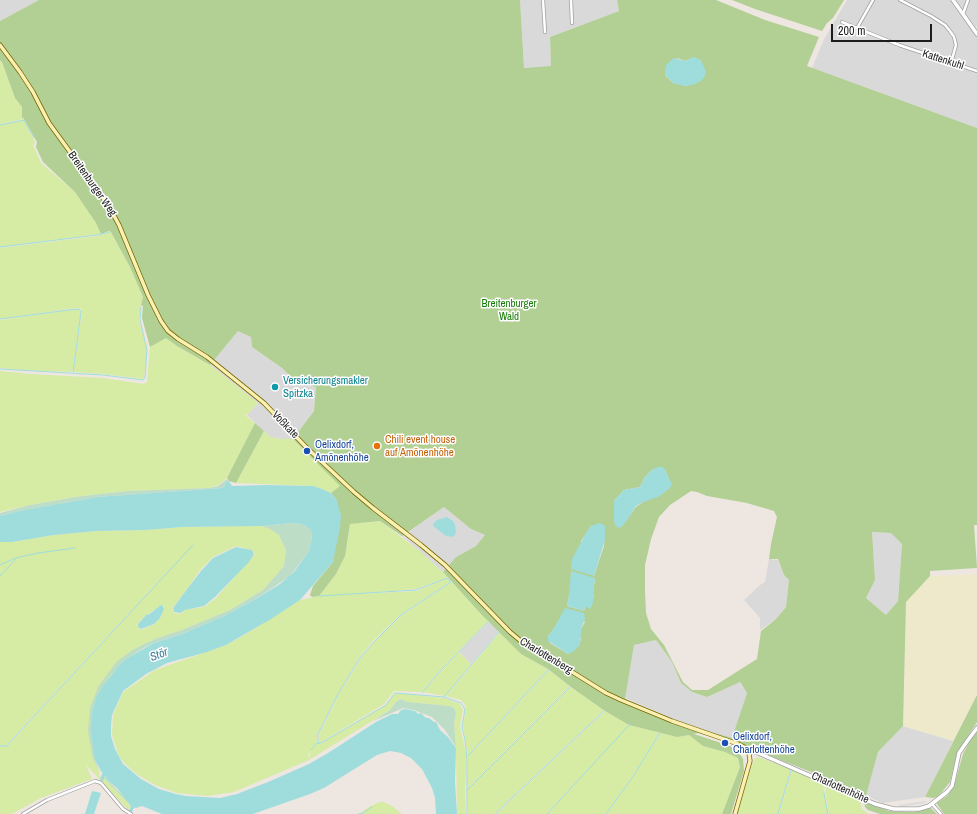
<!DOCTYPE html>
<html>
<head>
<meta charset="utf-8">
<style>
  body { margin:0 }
  #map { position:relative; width:977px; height:814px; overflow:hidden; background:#eee7e1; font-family:"Archivo Narrow",sans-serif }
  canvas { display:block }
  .scale { position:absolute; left:831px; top:24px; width:101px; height:18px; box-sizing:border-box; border:2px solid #1c1c1c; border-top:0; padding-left:5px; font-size:12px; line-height:14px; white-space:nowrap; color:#1c1c1c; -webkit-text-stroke:3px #fff; paint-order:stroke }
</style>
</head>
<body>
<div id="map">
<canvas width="977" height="814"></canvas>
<div class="scale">200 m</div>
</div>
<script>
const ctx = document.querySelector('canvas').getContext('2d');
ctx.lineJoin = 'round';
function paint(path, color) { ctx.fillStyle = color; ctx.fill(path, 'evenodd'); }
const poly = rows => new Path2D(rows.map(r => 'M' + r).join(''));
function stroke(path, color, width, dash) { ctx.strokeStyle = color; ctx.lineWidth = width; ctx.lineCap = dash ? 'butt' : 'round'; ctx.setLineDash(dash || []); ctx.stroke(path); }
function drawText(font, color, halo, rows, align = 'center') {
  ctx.font = font + ' "Archivo Narrow",sans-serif'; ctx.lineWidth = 3; ctx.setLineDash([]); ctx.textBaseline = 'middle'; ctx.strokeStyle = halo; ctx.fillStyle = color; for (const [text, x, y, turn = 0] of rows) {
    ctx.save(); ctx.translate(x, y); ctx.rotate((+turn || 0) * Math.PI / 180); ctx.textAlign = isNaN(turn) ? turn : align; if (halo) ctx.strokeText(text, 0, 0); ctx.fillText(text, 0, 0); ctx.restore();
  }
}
paint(poly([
  [0,0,39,0,0,21],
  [520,0,617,0,619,11,550,37,551,66,524,68],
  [847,0,950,0,977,37,977,128,812,68,824,39],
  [956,0,977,0,977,25,976,28],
  [238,331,251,337,252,347,282,368,295,382,316,387,314,411,293,439,281,439,270,437,247,415,258,403,210,365],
  [444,507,471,529,485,535,476,546,456,557,443,572,402,536],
  [872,532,891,533,902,544,898,601,886,615,866,598,875,580],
  [769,559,778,560,784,575,789,580,786,607,776,619,760,630,760,618,744,600,760,585,765,582],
  [489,622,499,631,471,664,459,652],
  [656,640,672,662,681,683,692,692,707,697,739,682,747,693,732,739,690,726,625,698,634,645],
  [903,726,953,741,925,797,883,803,866,796,878,752]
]), '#dad9d9');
paint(poly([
  [977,574,977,695,953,741,903,726,906,602,930,576]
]), '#eee9cb');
paint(poly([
  [0,60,2,62,15,98,22,107,22,117,24,119,0,124],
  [24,120,35,142,33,145,41,163,75,192,96,223,101,234,0,247,0,125],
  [111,232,130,267,143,297,141,305,139,320,147,350,144,378,143,379,103,374,73,372,82,312,81,309,76,308,0,319,0,248,97,236],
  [76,309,80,310,81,312,72,372,22,370,0,368,0,320],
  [166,338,177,346,210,365,258,403,247,415,245,415,255,423,227,478,218,485,209,488,128,491,82,496,30,505,0,512,0,371,31,374,103,378,144,384,147,382,150,347],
  [264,431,270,437,281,439,293,439,341,486,331,493,322,489,313,486,236,483],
  [380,521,421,552,448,577,416,589,357,594,417,591,447,578,450,582,400,615,373,641,359,658,338,694,316,736,318,743,311,750,308,756,309,759,311,750,316,744,323,742,386,705,395,693,444,698,460,704,463,710,460,727,467,757,465,790,466,814,457,814,456,747,454,724,456,713,449,706,408,702,400,699,396,702,390,710,309,760,234,792,207,796,177,793,155,785,138,775,124,763,118,754,112,735,113,715,123,692,155,670,226,645,243,636,300,600,319,596,336,574,341,564,347,546,350,524],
  [247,526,262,526,270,529,279,535,286,550,284,566,263,590,230,610,182,630,155,639,136,648,93,759,100,772,99,775,103,780,104,778,131,806,128,810,86,765,92,779,41,798,12,814,0,814,0,747,7,746,12,741,191,546,11,740,7,745,0,746,0,542,12,542,54,535,97,531,146,530,182,527],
  [236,546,252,550,255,554,216,598,204,607,185,610,180,614,174,613,172,608,188,588,200,570,213,557],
  [161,605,164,606,164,609,160,618,154,624,141,630,138,627,137,624,147,614,148,614],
  [452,582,488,621,440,670,422,692,394,691,384,704,323,741,320,742,318,736,339,694,361,658,374,642,401,616],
  [500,632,521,654,548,669,468,756,463,726,466,709,465,705,461,700,446,696],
  [459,652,471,664,445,696,423,692,441,671],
  [549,670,570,686,467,789,468,757],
  [571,687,604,710,494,814,468,814,467,790],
  [605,711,629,725,546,814,496,814],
  [629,725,660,733,632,777,606,814,547,814],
  [661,733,677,737,689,735,703,746,725,752,738,758,740,767,722,814,607,814,632,778],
  [758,757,791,769,778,814,736,814,754,759],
  [792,769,823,784,828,814,779,814],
  [824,784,860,800,862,809,869,814,829,814],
  [379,802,384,802,392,806,402,814,360,814,367,808]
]), '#d6eba4');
paint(poly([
  [39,0,520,0,524,68,551,66,550,37,619,11,617,0,716,0,765,20,819,37,807,66,977,128,977,525,974,525,977,568,930,571,930,576,906,602,903,726,878,752,866,796,811,772,738,743,698,733,694,734,730,746,739,752,743,759,744,771,731,814,722,814,740,767,738,758,725,752,703,746,689,735,677,737,629,725,605,711,571,687,548,669,521,654,482,615,443,572,456,557,476,546,485,535,471,529,444,507,402,536,380,521,350,524,345,556,336,574,319,596,312,597,310,595,313,586,333,562,337,500,331,493,340,486,293,439,314,411,316,387,296,382,282,368,252,347,251,337,238,331,210,365,177,346,166,338,150,347,142,318,143,306,141,305,143,297,130,267,111,232,109,231,101,234,96,223,75,192,43,162,36,147,37,142,24,119,22,117,22,107,15,98,2,62,0,60,0,21],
  [695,57,687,86,673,83,665,75,677,58,685,61],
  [653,469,665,470,670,481,665,492,643,502,636,507,621,527,615,525,614,501,624,490,640,487,645,477],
  [691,491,697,492,707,496,747,503,774,511,777,517,771,544,769,559,778,559,784,575,789,580,786,607,776,619,761,631,757,659,708,690,692,690,683,682,664,645,651,629,646,613,645,591,645,565,651,539,659,517,670,505],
  [591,526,605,526,604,546,594,576,581,541],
  [872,532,891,533,902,544,898,601,886,615,866,598,875,580],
  [595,578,593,593,594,598,585,606,584,611,567,606,569,596],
  [564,612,585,622,581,629,580,636,581,640,568,654,550,643,548,636,553,630],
  [656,640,672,662,681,683,692,692,707,697,740,682,747,693,732,738,690,726,625,699,634,645],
  [732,0,844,0,833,18,827,23,822,31,755,9],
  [255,423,264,431,236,483,229,481,227,478],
  [977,695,977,722,957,753,950,782,942,792,937,797,934,798,925,797],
  [977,732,977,814,944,814,937,804,937,803,948,795,954,786,963,754,970,741],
  [864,801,889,811,913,812,931,808,937,814,880,814,868,810,865,807]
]), '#b2cf94');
paint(poly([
  [227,479,229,481,226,482,224,487,222,488,97,497,19,511,0,516,0,513,30,505,82,496,128,491,209,488,218,486],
  [292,523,303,524,308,527,311,530,312,538,309,551,290,576,254,600,222,617,182,634,154,643,144,648,126,659,110,676,96,698,92,713,95,760,100,772,93,759,88,731,90,708,98,687,117,661,136,648,155,639,182,630,230,610,263,590,284,566,286,550,279,535,270,529,262,526],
  [400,699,408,702,449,706,454,708,456,713,454,724,456,747,445,730,432,717,414,710,403,708,373,721,390,710,396,702],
  [105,776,107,777,107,780,129,801,131,806,104,778]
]), '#bdddc7');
paint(poly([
  [925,801,926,803,899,807,899,805]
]), '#dcdcdc');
paint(poly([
  [694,57,701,60,706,72,705,76,701,81,695,84,687,86,680,85,673,83,665,75,665,68,667,64,674,58,685,61],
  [659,467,663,467,665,470,672,484,670,488,658,497,643,502,636,506,625,523,621,527,618,528,615,525,614,520,614,501,624,490,640,487,645,477,653,469],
  [229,481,232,486,267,485,313,486,322,489,331,493,337,500,341,516,340,527,333,562,300,600,271,619,226,645,207,652,167,663,146,674,123,691,112,715,111,725,111,736,115,749,123,764,141,779,159,789,176,794,186,796,220,798,237,794,268,782,309,764,328,753,376,722,392,714,398,714,401,710,405,709,415,711,418,714,421,713,426,718,429,718,434,722,436,722,440,730,448,737,456,748,455,782,457,814,436,814,435,798,432,788,422,769,411,758,401,753,390,751,377,755,324,788,310,794,253,814,162,814,142,806,136,808,131,806,117,788,107,780,107,777,105,776,101,771,95,760,91,732,92,713,96,698,103,686,118,667,126,659,154,643,182,634,222,617,254,600,280,584,294,572,309,551,312,538,311,530,303,524,292,523,262,526,182,527,146,530,97,531,54,535,12,542,0,542,0,516,19,511,97,497,222,488,224,487,226,482],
  [447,517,453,521,455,525,456,533,453,537,446,536,433,526,433,524,437,520],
  [600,523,605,526,605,540,594,576,571,569,572,559,586,533,591,526],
  [236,547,252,550,254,554,249,562,215,597,204,606,185,610,180,613,174,612,173,608,188,588,201,571,213,558],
  [571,571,595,578,593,593,594,598,591,609,585,606,584,611,567,606,569,596],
  [161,605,163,606,164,609,160,618,154,624,141,629,138,627,138,624,147,614,148,615],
  [565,608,584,613,585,619,581,629,580,645,574,651,568,654,548,641,548,636,553,630],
  [92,791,101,793,94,814,85,814]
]), '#9fdddd');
stroke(poly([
  [0,125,24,120,34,138],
  [0,247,97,235,110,232],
  [0,319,76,309,80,310,81,312,73,372],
  [0,369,103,375,143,380,145,378,147,350,140,320,141,307],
  [0,565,16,558,38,553,75,548],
  [0,576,16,559],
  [319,596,416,590,447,578,451,582,401,615,374,642,360,658,338,694,317,736,319,743],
  [422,693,440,671,488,622],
  [444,697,499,632],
  [0,746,7,746,11,741,193,545],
  [311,750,316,744,323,742,386,705,395,693,444,697,461,703,465,709,462,727,465,740,467,757,467,814],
  [468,756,549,669],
  [467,790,571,686],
  [824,793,828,814],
  [358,814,363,813,372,807],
  [495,814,605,710],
  [547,814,631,723],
  [606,814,632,778,660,733],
  [778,814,791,770]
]), '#9fdddd', 1);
stroke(poly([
  [102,779,105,771],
  [129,814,135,802]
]), '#9fdddd', 3.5);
const minor = poly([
  [543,0,545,32],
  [571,0,572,23],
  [900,0,931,16,945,25,950,31,954,37,956,45,951,63],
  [963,14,968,0],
  [842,22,899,45,977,71],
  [857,28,873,0],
  [932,804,941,814],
  [23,814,47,800,95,781,101,783,123,809,131,814]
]);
const tertiary = poly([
  [953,0,977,34],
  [748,752,756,752,875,804,894,809,919,809,929,806,947,792,952,786,959,753,968,740,977,728]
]);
const secondary = poly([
  [0,45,20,72,33,92,49,123,97,189,112,212,119,225,148,295,161,321,168,331,178,339,207,357,264,403,306,447,354,492,373,508,421,545,445,565,510,632,528,647,561,665,606,693,621,700,672,721,738,744,746,748,749,753,750,761,735,814]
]);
stroke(minor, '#a0a0a0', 4);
stroke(tertiary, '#a0a0a0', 5);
stroke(secondary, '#746801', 5);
stroke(minor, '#fff', 2.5);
stroke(tertiary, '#fff', 3.5);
stroke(secondary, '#fbefb1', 3.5);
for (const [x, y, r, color] of [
  [275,387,4,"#0f9aa8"],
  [377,446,4,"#e8710a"],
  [307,451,4,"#1a4fb4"],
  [725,743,4,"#1a4fb4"]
]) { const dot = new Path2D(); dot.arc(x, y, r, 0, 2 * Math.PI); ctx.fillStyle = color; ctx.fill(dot); stroke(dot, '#fff', 1.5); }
drawText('11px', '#1c1c1c', '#fff', [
  ["Kattenkuhl",943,60,18],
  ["Breitenburger Weg",92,184,55],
  ["Voßkate",285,425,46],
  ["Charlottenberg",546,656,31],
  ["Charlottenhöhe",840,788,24]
]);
drawText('11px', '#177c08', '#fff', [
  ["Breitenburger",509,304],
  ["Wald",509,317]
]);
drawText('11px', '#0d838f', '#fff', [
  ["Versicherungsmakler",283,381],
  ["Spitzka",283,394]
], 'left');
drawText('11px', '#c56008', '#fff', [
  ["Chili event house",385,440],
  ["auf Amönenhöhe",385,453]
], 'left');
drawText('11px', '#164399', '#fff', [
  ["Oelixdorf,",315,445],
  ["Amönenhöhe",315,458],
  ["Oelixdorf,",733,737],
  ["Charlottenhöhe",733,750]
], 'left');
drawText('italic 12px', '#3e7d96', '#fff', [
  ["Stör",159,655,-21]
]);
</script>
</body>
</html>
